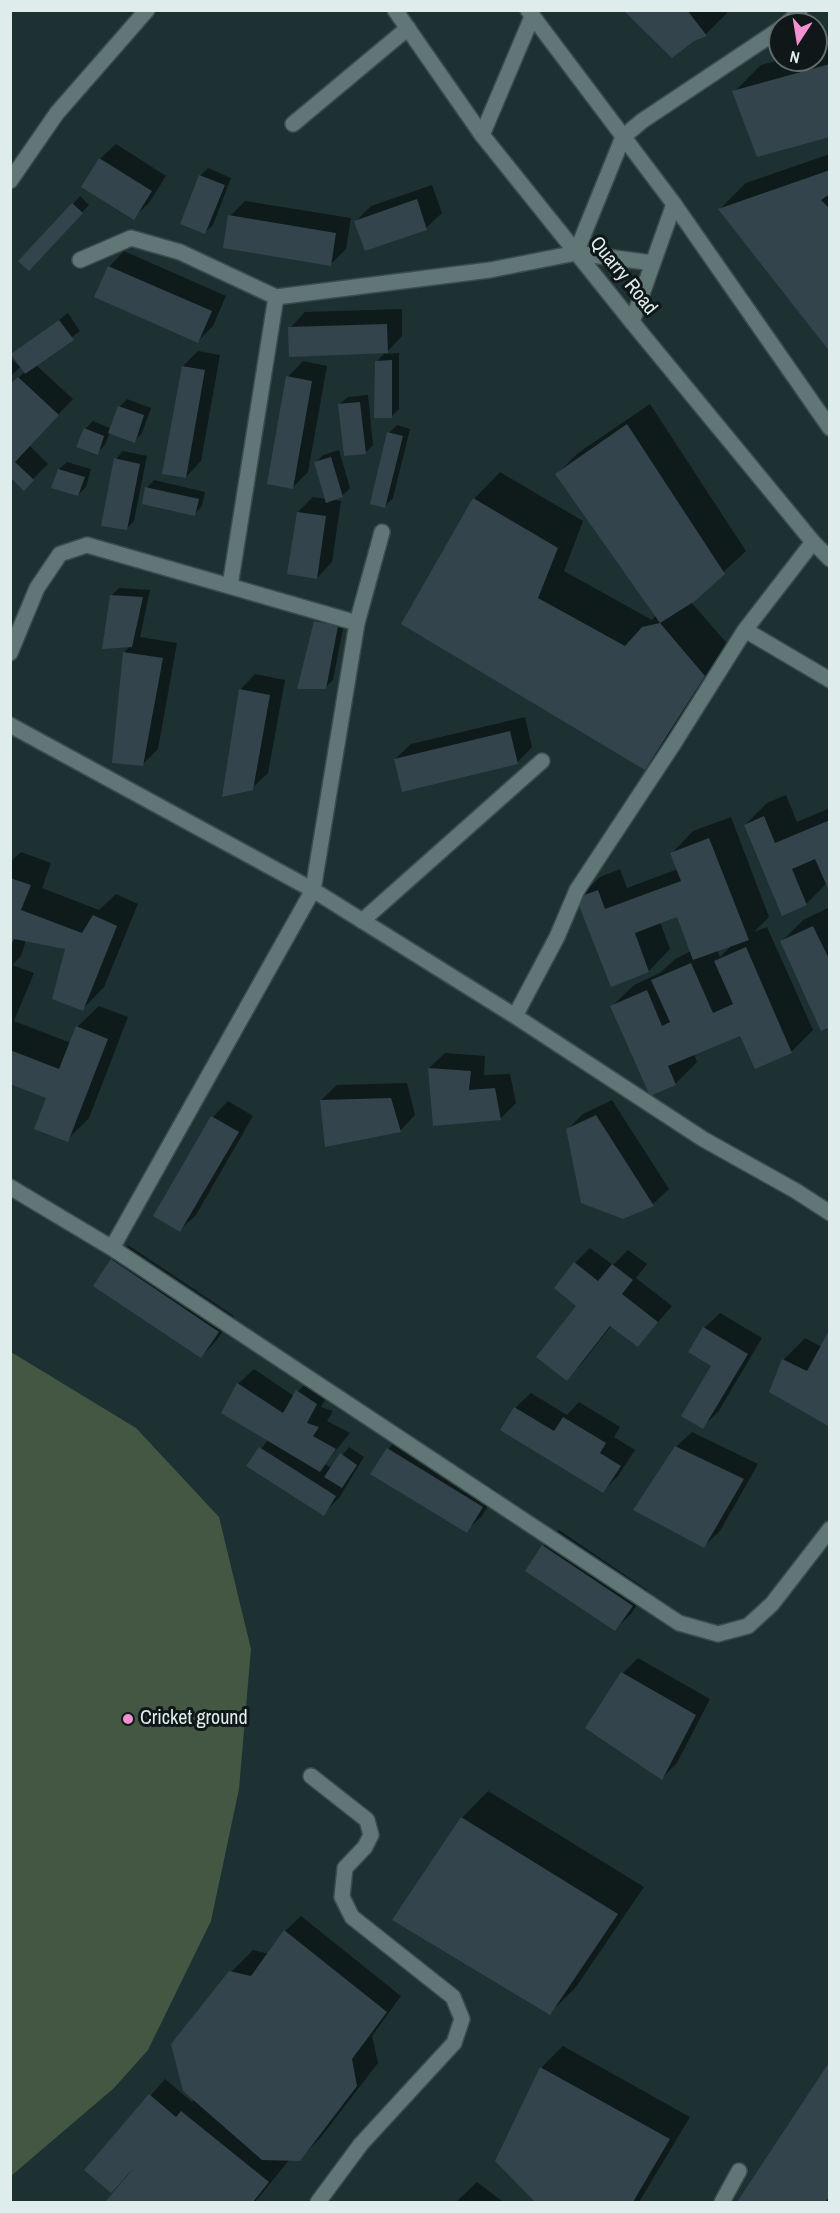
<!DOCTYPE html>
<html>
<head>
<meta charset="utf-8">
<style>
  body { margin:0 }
  #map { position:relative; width:840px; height:2213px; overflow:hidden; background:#1d3133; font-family:"Archivo Narrow",sans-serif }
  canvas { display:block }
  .frame { position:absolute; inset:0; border:12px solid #dfecec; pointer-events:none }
  .north { position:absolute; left:768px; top:12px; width:60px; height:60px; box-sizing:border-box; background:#0f1718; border:2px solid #626c6d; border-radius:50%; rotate:192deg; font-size:16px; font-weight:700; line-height:24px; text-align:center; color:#dfecec }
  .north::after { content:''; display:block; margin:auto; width:21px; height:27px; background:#f590d1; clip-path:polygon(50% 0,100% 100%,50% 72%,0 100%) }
</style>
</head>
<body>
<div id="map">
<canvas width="840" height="2213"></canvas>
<div class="frame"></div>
<div class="north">N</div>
</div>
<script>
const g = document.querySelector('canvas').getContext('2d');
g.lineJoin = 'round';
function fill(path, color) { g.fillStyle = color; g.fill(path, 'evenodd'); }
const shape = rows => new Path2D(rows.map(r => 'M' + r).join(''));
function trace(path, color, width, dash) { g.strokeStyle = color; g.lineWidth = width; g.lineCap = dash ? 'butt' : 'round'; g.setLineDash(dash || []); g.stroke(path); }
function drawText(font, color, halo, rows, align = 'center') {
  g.font = font + ' "Archivo Narrow",sans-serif'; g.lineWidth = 6; g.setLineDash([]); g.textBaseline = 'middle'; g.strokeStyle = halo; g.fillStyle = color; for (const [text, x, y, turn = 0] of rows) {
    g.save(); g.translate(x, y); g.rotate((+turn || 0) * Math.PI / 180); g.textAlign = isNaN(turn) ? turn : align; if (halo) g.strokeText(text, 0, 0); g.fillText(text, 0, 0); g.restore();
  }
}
fill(shape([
  [11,1352,136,1428,219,1517,251,1649,239,1789,211,1921,148,2050,114,2088,11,2176]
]), '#435743');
fill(shape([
  [626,10,725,10,727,13,706,34],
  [830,46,830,135,734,92,761,65,780,60,816,60,816,49],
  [116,144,166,176,149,203,133,218,100,159],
  [830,154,830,349,720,209,746,183],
  [208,168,231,178,213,225,205,232,200,176],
  [432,185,442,213,426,228,356,221,371,206],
  [80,196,89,205,37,261,73,204],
  [245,201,351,218,346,249,331,264,230,216],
  [124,251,226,296,213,326,198,341,109,267],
  [402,309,402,336,385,354,399,353,399,409,391,417,376,362,386,352,290,328,305,312],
  [68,313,80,331,36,365,73,399,29,445,48,464,24,488,10,475,10,387,25,371,21,366,10,377,10,358,19,366,20,365,13,355],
  [198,351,220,355,201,461,186,477,183,366],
  [303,361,327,366,308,472,292,488,288,377],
  [368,395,373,445,365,453,340,404,348,397],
  [127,399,151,408,142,433,135,441,110,432,105,445,97,453,85,429,93,421,112,429,119,407],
  [650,404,746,551,691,602,731,648,671,741,645,768,474,499,500,472,583,521,564,571,652,620,656,615,557,474,578,453],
  [397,425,410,429,393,498,385,506,389,433],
  [339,450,350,488,342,496,331,499,341,501,332,562,317,578,298,512,313,497,326,499,316,462,323,455],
  [123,451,147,456,134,521,126,529,116,459],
  [67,462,91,469,86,487,78,495,59,469],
  [154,480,205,492,202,506,195,514,147,488],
  [119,588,150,590,140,637,177,643,158,749,143,764,124,652,131,645,111,596],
  [323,614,345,619,333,680,325,688,315,622],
  [255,674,285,680,268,773,252,788,240,690],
  [525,717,532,747,517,763,395,759,411,744],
  [786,795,797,822,830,808,830,890,827,883,806,904,745,825,767,803],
  [731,817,769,917,754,932,767,927,813,1030,791,1052,741,1034,694,1054,697,1062,675,1084,612,1006,634,985,660,973,675,959,691,951,678,915,660,922,670,949,649,971,612,985,578,898,600,877,620,869,627,888,678,869,672,853,693,831],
  [733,944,720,957,717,950],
  [21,852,51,863,42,888,99,910,116,894,138,904,104,987,83,1009,67,948,26,940,21,956,12,965,34,973,14,1021,71,1043,77,1027,99,1006,128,1017,89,1118,67,1140,48,1097,10,1082,10,862],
  [830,907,830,1025,781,942,803,920],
  [445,1053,485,1056,484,1075,510,1074,516,1103,501,1118,434,1124,429,1068],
  [407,1083,415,1115,400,1131,321,1100,337,1085],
  [612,1100,669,1189,653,1204,623,1218,567,1130,583,1114],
  [228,1101,253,1116,196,1215,180,1230,155,1215,213,1117],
  [128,1245,234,1316,216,1341,201,1357,112,1260],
  [590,1248,613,1265,628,1250,647,1264,636,1278,672,1306,638,1345,612,1325,582,1363,567,1379,578,1305,575,1263],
  [720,1313,762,1338,718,1412,702,1427,713,1366,704,1328],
  [805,1338,822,1347,830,1426,783,1360],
  [254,1369,294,1396,312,1376,331,1388,321,1407,333,1411,327,1421,350,1433,325,1464,332,1468,349,1447,364,1457,339,1498,323,1514,248,1466,268,1440,238,1384],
  [531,1393,567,1415,579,1402,620,1427,614,1437,635,1450,618,1476,603,1491,515,1408],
  [692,1432,758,1464,720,1531,704,1546,676,1447],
  [403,1434,497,1491,482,1516,466,1531,388,1449],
  [559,1530,647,1590,631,1614,615,1629,527,1571,543,1546],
  [638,1658,710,1699,677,1763,662,1778,623,1673],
  [488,1791,644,1887,576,1987,550,2013,462,1818],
  [301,1916,401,1996,372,2036,378,2063,321,2137,299,2160,290,2159,255,2202,107,2202,127,2179,86,2170,165,2079,192,2102,195,2099,231,1972,253,1950,269,1954,285,1931],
  [563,2046,690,2117,639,2202,537,2202,496,2161,542,2067],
  [830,2063,830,2202,739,2202],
  [477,2182,503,2202,456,2202]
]), '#0007');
fill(shape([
  [623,10,687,10,707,36,694,41,672,58],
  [830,64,830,137,757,157,732,91],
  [99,158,152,191,134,220,81,187],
  [830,170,830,194,821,200,830,209,830,352,718,209],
  [199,175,225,185,205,234,180,224],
  [417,199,427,230,365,251,354,221],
  [72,203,83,213,29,271,18,261],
  [228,215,336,233,331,266,223,248],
  [108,266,212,311,198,343,94,297],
  [59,320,74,340,25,374,11,354],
  [387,324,388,353,289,357,288,327],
  [392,360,392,418,374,418,375,361],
  [182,366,205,370,186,478,162,474],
  [286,376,312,381,293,489,267,484],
  [18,377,59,415,15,462,34,480,24,491,10,477,10,384],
  [360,402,366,454,344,456,338,404],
  [118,406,144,415,135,443,108,433],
  [627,424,725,574,695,601,660,623,705,676,645,770,401,624,473,498,558,548,538,598,625,646,642,627,660,623,555,474],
  [84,428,104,436,98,455,76,447],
  [387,432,403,436,385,508,370,504],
  [331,457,343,497,326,503,314,462],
  [114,458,140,464,127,530,101,526],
  [58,469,85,477,78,496,51,488],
  [145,487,199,499,195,516,142,504],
  [297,512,326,516,317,579,287,574],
  [110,595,143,597,132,647,102,649],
  [314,621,338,626,326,689,297,689],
  [123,652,163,658,143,766,112,763],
  [239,689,270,695,253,790,222,797],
  [510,731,518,764,402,792,394,759],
  [764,816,775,843,830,820,830,893,815,859,792,869,807,905,782,916,744,825],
  [709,838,749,940,693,960,677,917,635,933,649,972,611,987,576,898,598,890,605,909,681,881,670,853],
  [10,878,31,885,21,910,82,933,93,915,117,926,83,1011,52,999,65,949,14,939,10,947],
  [813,926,830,961,830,1027,821,1031,780,941],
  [746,947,792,1053,755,1069,740,1036,668,1066,676,1085,650,1096,610,1006,647,990,662,1026,670,1022,651,980,691,963,713,1013,733,1004,714,961],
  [76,1026,108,1039,68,1142,34,1129,46,1098,10,1084,10,1050,59,1069],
  [428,1068,471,1071,469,1090,495,1088,501,1120,433,1126],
  [391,1098,401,1132,325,1147,320,1100],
  [596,1115,654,1206,623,1219,581,1203,566,1129],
  [211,1116,239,1132,180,1232,153,1216],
  [111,1259,219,1332,201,1358,93,1286],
  [574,1262,598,1281,612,1264,633,1280,622,1294,658,1322,638,1347,610,1326,567,1381,536,1357,576,1306,554,1288],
  [703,1327,748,1354,703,1429,681,1416,711,1366,688,1352],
  [830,1329,830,1427,769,1392,782,1359,807,1371],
  [237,1383,283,1413,296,1390,317,1404,307,1423,319,1427,313,1436,336,1449,320,1472,221,1413],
  [514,1407,554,1431,563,1417,606,1443,600,1453,621,1466,603,1493,500,1430],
  [675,1446,744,1479,704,1548,633,1510],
  [259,1447,336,1496,324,1516,246,1466],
  [387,1448,483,1507,467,1533,370,1474],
  [340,1453,357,1465,342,1488,324,1477],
  [542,1545,633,1606,615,1631,525,1571],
  [621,1672,696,1715,662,1780,585,1728],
  [461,1817,618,1914,550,2015,392,1920],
  [284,1930,387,2012,352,2059,357,2086,300,2161,262,2160,183,2091,171,2044,229,1971,251,1976],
  [830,2061,830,2196,825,2202,737,2202],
  [540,2067,670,2139,633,2202,535,2202,495,2161],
  [149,2094,176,2117,181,2111,269,2182,253,2202,105,2202,133,2169,111,2193,84,2170]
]), '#33444c');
const service = shape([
  [293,124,408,28],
  [80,260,131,238,180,252,276,297],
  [230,586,276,297,490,270,576,253],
  [10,653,37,588,60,554,87,545,357,623],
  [722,2202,739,2171]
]);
const minor = shape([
  [787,24,800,10],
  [482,135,532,17],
  [653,263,576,253,623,137,642,121,780,29],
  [632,322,674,204],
  [745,630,830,680],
  [10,725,313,890,515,1016,703,1139,796,1191,830,1213],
  [362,921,542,761],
  [515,1016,557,937,577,890,674,743,745,630,813,542],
  [10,1187,112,1248,679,1623,718,1634,748,1626,772,1604,830,1529],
  [112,1248,313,890,357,623,382,532],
  [311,1776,367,1820,371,1835,365,1847,345,1868,342,1897,352,1917,453,1997,462,2019,454,2043,361,2144,318,2202]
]);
const tertiary = shape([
  [395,10,482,135,632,322,813,542,830,559],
  [528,10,674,204,830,428]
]);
const secondary = shape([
  [10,181,57,113,147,10]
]);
trace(service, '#3a4c4c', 18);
trace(minor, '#3a4c4c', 18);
trace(tertiary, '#3a4c4c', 18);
trace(secondary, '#3a4c4c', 18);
trace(service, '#607677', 15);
trace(minor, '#607677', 15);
trace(tertiary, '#607677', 15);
trace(secondary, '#607677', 15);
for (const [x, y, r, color] of [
  [128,1719,6,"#f590d1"]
]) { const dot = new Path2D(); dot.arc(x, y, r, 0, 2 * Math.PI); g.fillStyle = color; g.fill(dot); trace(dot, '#0f1718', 2); }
drawText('20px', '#dfecec', '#0f1718', [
  ["Quarry Road",623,276,51]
]);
drawText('20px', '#dfecec', '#0f1718', [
  ["Cricket ground",140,1719]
], 'left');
</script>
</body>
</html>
